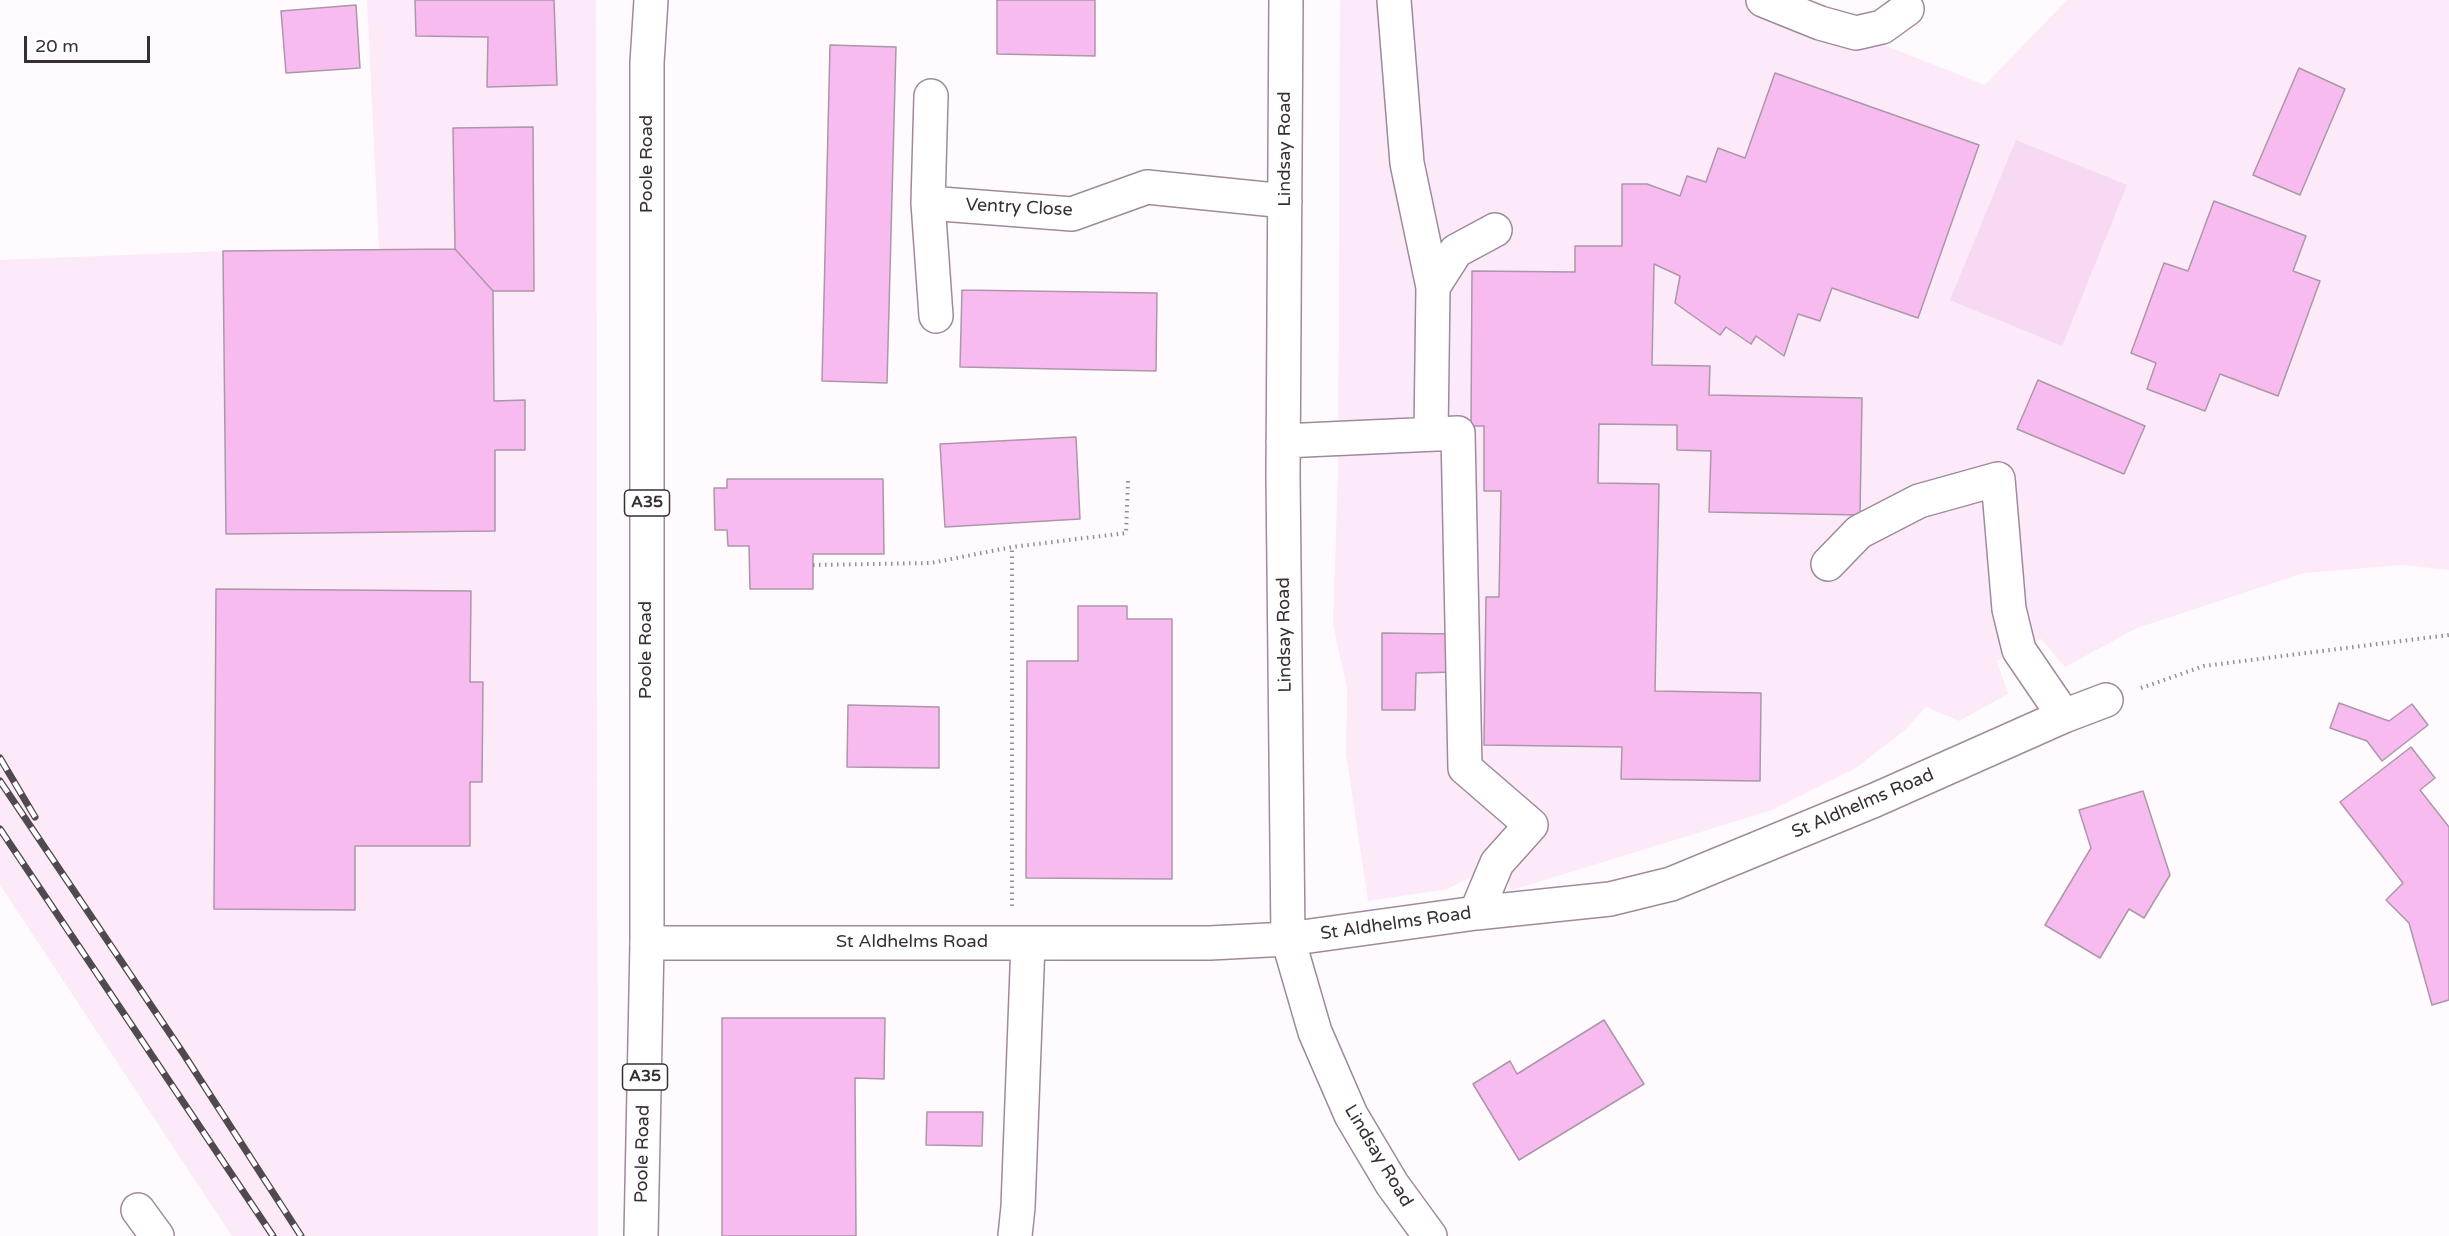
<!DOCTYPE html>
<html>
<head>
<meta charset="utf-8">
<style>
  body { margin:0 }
  #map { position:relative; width:2449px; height:1236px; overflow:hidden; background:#fffafe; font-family:"Varela Round",sans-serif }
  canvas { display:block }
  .scale { position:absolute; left:24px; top:36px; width:126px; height:27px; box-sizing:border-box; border:3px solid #372e36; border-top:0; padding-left:8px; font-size:18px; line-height:21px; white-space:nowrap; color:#372e36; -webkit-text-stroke:4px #fff; paint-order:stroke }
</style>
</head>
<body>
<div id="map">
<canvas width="2449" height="1236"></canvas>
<div class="scale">20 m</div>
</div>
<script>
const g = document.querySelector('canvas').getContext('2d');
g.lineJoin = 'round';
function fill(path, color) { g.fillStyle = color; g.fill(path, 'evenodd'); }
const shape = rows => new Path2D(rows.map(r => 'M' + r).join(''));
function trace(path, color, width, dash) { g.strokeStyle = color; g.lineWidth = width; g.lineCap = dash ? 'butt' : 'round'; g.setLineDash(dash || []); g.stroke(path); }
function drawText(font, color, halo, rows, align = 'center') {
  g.font = font + ' "Varela Round",sans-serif'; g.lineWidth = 4.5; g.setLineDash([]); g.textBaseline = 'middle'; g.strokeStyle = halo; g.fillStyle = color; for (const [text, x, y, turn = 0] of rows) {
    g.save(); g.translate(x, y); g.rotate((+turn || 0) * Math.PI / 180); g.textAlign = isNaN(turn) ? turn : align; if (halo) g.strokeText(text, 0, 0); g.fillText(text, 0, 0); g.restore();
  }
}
fill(shape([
  [367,0,596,0,598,1236,232,1236,0,885,0,260,223,251,379,249],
  [1340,0,1770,0,1985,85,2067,0,2449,0,2449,570,2403,565,2304,573,2137,628,2065,667,2041,639,1997,661,2008,694,1959,721,1926,707,1905,730,1856,768,1772,810,1512,890,1496,863,1448,889,1368,901,1346,754,1347,688,1333,625,1338,471]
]), '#fceaf9');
fill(shape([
  [2016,140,2127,185,2062,346,1950,300]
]), '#f7d9f3');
const building = shape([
  [415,0,554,0,557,85,487,87,488,37,416,36,415,0],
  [997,0,1095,0,1095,56,997,54,997,0],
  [356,5,360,68,286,73,281,11,356,5],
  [830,45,896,47,887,383,822,381,830,45],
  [2299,68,2345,89,2300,195,2253,175,2299,68],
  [1775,73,1979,145,1918,318,1832,288,1820,321,1798,314,1784,356,1756,336,1751,344,1726,327,1720,335,1675,303,1680,276,1654,264,1652,365,1710,366,1709,395,1862,398,1860,515,1709,512,1711,451,1677,450,1677,425,1599,424,1598,483,1659,484,1655,691,1761,693,1760,781,1621,779,1622,747,1484,745,1486,597,1499,597,1501,491,1484,491,1484,426,1471,426,1472,271,1575,272,1575,246,1622,246,1622,184,1647,184,1680,196,1687,176,1706,182,1718,148,1745,158,1775,73],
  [533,127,534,291,493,291,455,249,453,128,533,127],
  [2214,201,2306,236,2293,271,2320,281,2278,396,2220,374,2205,411,2147,389,2156,363,2131,353,2164,263,2188,271,2214,201],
  [455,249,493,291,494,401,525,400,525,450,495,450,495,531,226,534,223,251,455,249],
  [962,290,1157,293,1156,371,960,367,962,290],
  [2038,380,2145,426,2124,474,2017,429,2038,380],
  [1076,437,1080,519,945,527,940,444,1076,437],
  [727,479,883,479,884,554,813,554,813,589,750,589,749,546,728,546,727,530,715,530,714,488,727,488,727,479],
  [216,589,471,591,470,682,483,682,482,782,470,782,470,846,355,846,355,910,214,909,216,589],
  [1078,606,1127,606,1127,619,1172,619,1172,879,1026,878,1027,661,1078,661,1078,606],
  [1382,633,1453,634,1452,672,1416,673,1415,710,1382,710,1382,633],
  [2339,703,2389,721,2412,704,2428,725,2382,761,2367,741,2330,728,2339,703],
  [848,705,939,707,939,768,847,767,848,705],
  [2411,747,2435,778,2420,790,2449,827,2449,1000,2432,1005,2409,923,2386,900,2403,883,2340,802,2411,747],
  [2143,791,2170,875,2144,918,2129,909,2100,958,2045,925,2091,848,2079,810,2143,791],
  [722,1018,885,1018,884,1079,855,1078,856,1236,722,1236,722,1018],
  [1604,1020,1644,1084,1519,1160,1473,1084,1510,1061,1517,1074,1604,1020],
  [927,1112,983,1112,982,1146,926,1145,927,1112]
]);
fill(building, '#f8bbf0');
trace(building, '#ac97a9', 1.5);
const minor = shape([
  [1286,0,1283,475,1288,939,1315,1032,1351,1115,1392,1184,1430,1236],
  [1394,0,1407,163,1433,287],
  [1763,0,1820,23,1856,33,1882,27,1907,9],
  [931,96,928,203,936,316],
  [928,203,1072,214,1147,187,1285,201],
  [1431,434,1433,287,1456,251,1495,230],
  [1283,441,1458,433,1465,768,1531,825,1497,863,1476,913],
  [1828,564,1859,532,1919,501,1998,479,2009,609,2019,650,2064,716],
  [647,943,1210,943,1288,939,1476,913,1610,899,1671,884,1875,800,2064,716,2106,700],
  [138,1210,157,1236],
  [1015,1236,1018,1207,1028,943]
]);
const highway = shape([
  [641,1236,647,943,647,63,651,0]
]);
trace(minor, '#9f8a9c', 36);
trace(highway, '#9f8a9c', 36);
trace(shape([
  [813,565,931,563,1012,547,1126,533,1128,481],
  [2141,688,2204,666,2449,635],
  [1012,906,1012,547]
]), '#958e94', 4, [1.5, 4.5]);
trace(minor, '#fff', 33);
trace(highway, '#fff', 33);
const rail = shape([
  [0,758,35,817],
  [0,781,183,1053,301,1236],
  [0,829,273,1236]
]);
trace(rail, '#514950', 7);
trace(rail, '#fff', 4.5, [14]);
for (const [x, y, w] of [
  [647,503,45],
  [645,1077,45]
]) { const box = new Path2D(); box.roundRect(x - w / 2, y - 13, w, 26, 4.5); g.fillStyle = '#fff'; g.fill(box); trace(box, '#372e36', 1.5); }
drawText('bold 16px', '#372e36', null, [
  ["A35",647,503],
  ["A35",645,1077]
]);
drawText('18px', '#372e36', '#fff', [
  ["Lindsay Road",1285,149,-90],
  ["Poole Road",647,164,-90],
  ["Ventry Close",1019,208,3],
  ["Lindsay Road",1285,635,-91],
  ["Poole Road",646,650,-90],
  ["St Aldhelms Road",1863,804,-23],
  ["St Aldhelms Road",1396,924,-8],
  ["St Aldhelms Road",912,942],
  ["Poole Road",643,1154,-89],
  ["Lindsay Road",1378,1156,59]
]);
</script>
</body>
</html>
